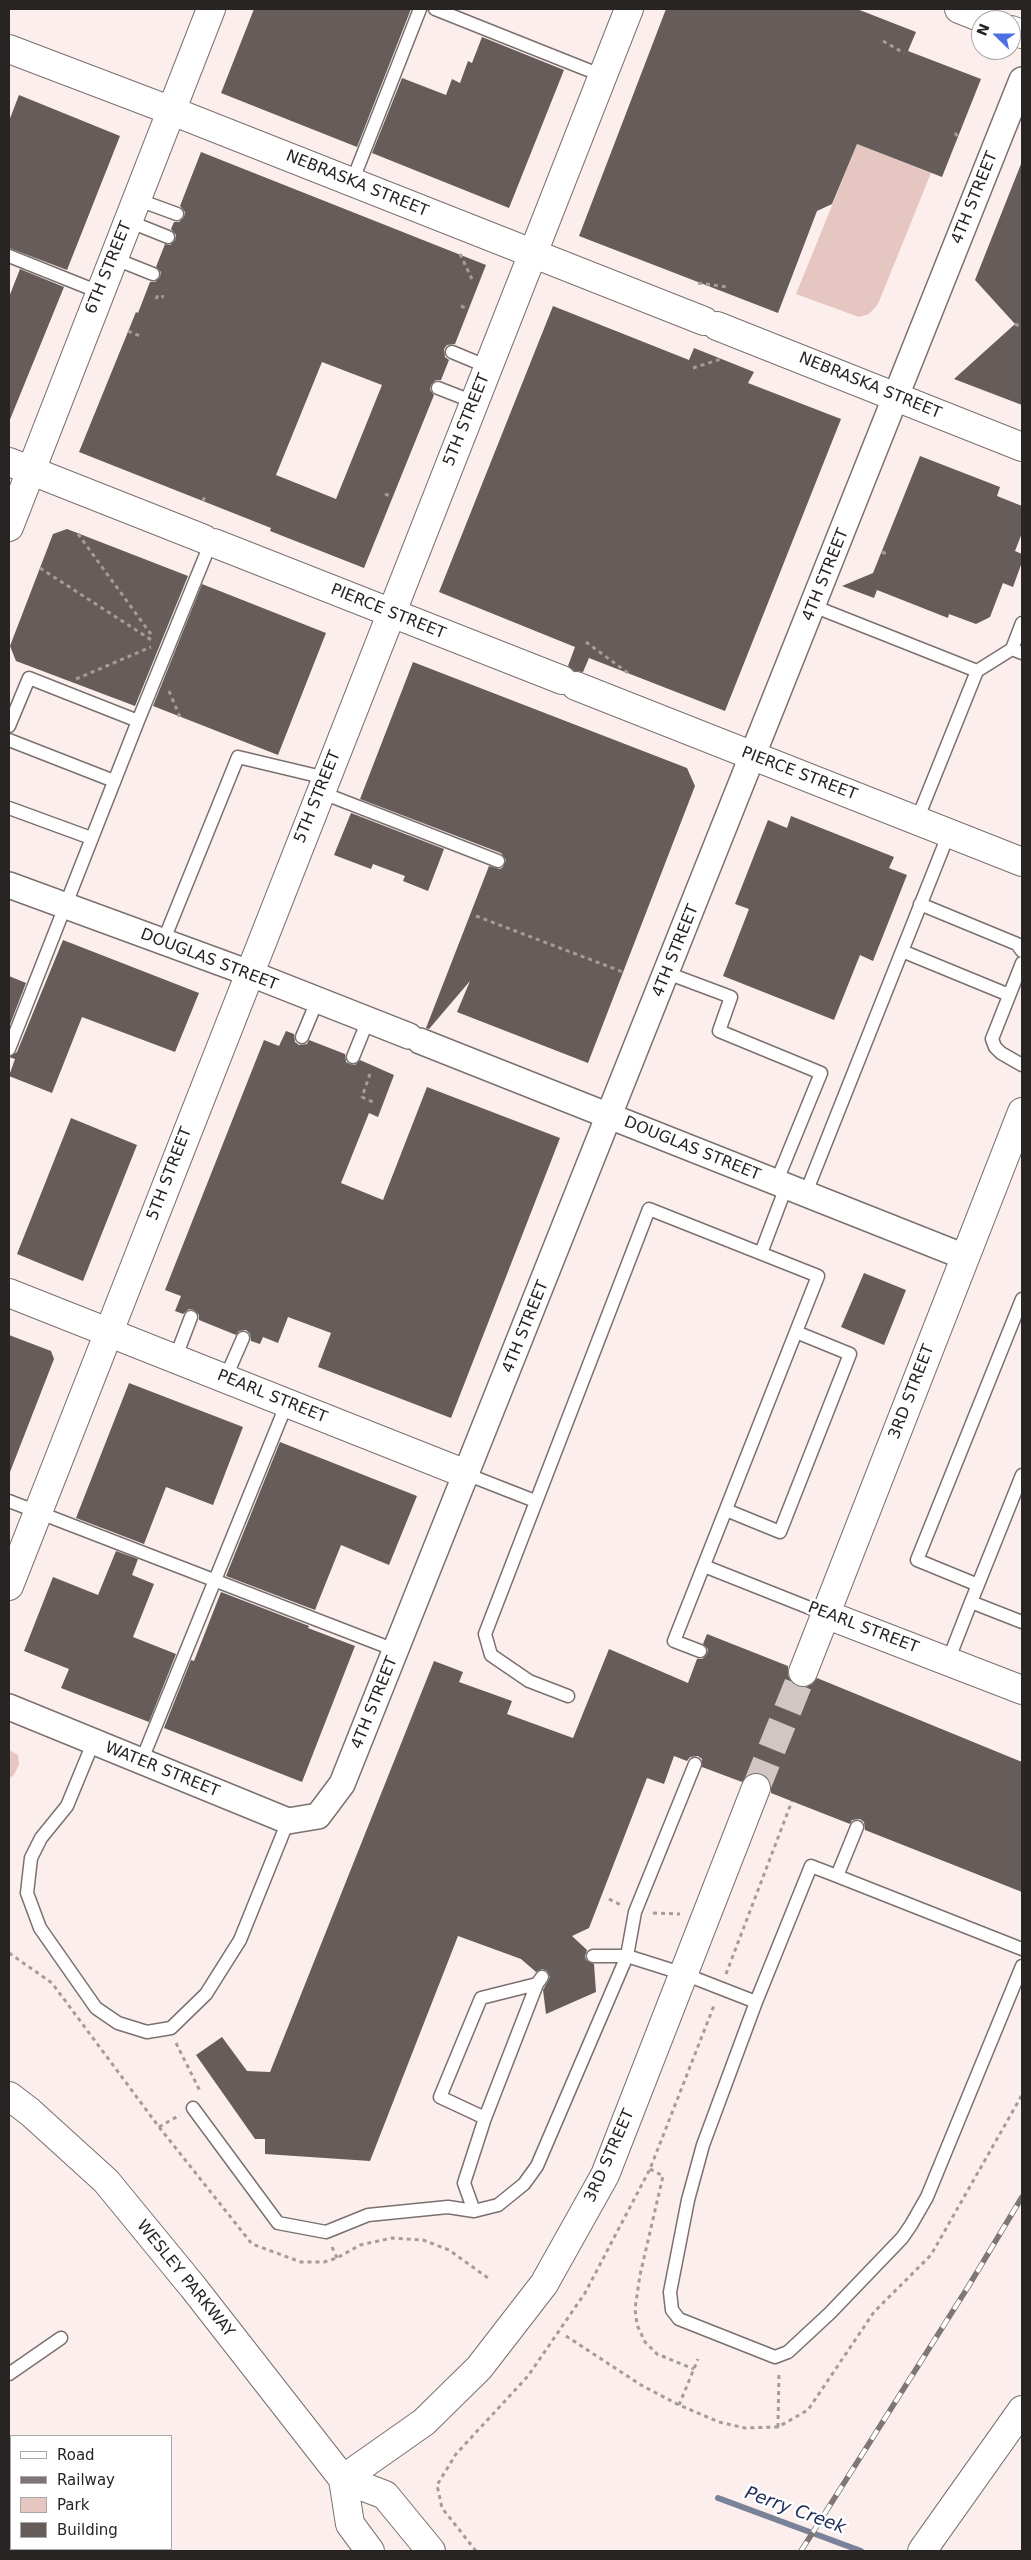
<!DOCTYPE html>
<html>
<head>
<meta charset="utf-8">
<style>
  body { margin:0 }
  #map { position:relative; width:1031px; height:2560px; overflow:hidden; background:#fbeeec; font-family:"DejaVu Sans",sans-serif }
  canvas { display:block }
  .frame { position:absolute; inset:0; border:10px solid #282423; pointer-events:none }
  .legend { position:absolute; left:10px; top:2435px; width:162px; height:115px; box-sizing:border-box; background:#fff; border:1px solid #a9a7a7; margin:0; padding:6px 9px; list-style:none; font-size:15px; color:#282423 }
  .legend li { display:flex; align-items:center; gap:10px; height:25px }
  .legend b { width:25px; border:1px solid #a9a7a7 }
  .north { position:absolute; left:971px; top:10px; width:50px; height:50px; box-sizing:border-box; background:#fff; border:1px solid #a9a7a7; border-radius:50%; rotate:292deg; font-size:14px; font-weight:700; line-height:20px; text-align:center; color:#282423 }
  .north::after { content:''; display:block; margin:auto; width:18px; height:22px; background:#4c70e4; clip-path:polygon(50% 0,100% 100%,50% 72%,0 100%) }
</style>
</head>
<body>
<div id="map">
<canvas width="1031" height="2560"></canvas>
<div class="frame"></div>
<ul class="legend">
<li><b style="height:6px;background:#fff"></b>Road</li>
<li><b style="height:6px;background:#7e7775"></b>Railway</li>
<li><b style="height:14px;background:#e6c6c0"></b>Park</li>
<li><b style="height:14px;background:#665c5a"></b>Building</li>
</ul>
<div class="north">N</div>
</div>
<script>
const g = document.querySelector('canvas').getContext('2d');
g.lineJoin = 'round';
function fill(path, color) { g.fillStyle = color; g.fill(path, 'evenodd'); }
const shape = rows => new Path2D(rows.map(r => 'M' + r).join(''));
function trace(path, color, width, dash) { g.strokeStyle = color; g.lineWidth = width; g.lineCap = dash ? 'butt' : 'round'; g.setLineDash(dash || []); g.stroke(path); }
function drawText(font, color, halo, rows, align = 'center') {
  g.font = font + ' "DejaVu Sans",sans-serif'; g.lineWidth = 5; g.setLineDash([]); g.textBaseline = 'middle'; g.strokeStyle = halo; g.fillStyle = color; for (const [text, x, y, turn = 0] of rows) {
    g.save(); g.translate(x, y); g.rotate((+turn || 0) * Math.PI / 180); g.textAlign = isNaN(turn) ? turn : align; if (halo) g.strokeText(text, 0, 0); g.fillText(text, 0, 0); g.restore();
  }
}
fill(shape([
  [857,144,931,173,878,304,869,314,859,317,796,294],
  [9,1750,18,1755,19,1765,13,1776,9,1778]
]), '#e6c6c0');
trace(shape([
  [718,2498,861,2551]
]), '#798299', 6);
fill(shape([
  [254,9,411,9,357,147,221,93],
  [666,9,857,9,916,32,908,51,981,79,942,177,857,144,832,204,817,211,778,313,579,236],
  [482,37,564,70,509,208,372,153,402,78,446,95,452,79,460,83,468,61,472,63],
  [19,95,120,136,67,270,9,248,9,121],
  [201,152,486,265,455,344,447,345,444,349,445,357,449,360,441,380,436,380,431,385,430,390,434,395,364,568,270,531,271,528,79,452,136,312,138,313,150,282,155,282,160,277,161,272,156,267,165,244,170,245,175,240,176,235,171,229,174,222,179,222,184,217,185,212,180,206],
  [322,362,382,385,336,499,276,475],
  [1021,164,1022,164,1022,405,954,379,1015,324,975,280],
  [20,269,64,287,9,422,9,297],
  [553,306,689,360,694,348,754,372,748,383,841,419,725,711,589,658,583,672,574,671,568,666,575,647,439,592],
  [920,456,1000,487,997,496,1022,506,1022,533,1015,551,1022,554,1022,562,1013,587,1003,583,990,617,976,624,949,614,948,618,877,590,874,598,842,586,873,573],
  [67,529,188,576,135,706,16,661,10,646,53,534],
  [202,584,326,633,278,755,153,706],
  [413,662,687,768,695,786,588,1063,457,1012,470,981,429,1029,426,1028,489,866,500,869,503,867,506,860,501,853,360,799],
  [351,813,444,849,428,891,403,881,405,876,373,864,371,869,334,855],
  [791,816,894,857,889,868,907,875,873,961,860,955,834,1020,723,976,749,909,735,904,768,820,787,828],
  [63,940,199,993,175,1052,82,1017,52,1093,9,1076,15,1059,9,1057,17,1052],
  [9,976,26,983,9,1027],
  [286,1031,294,1034,295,1042,299,1045,307,1044,309,1040,345,1054,346,1062,350,1064,355,1065,360,1060,394,1075,378,1117,369,1113,341,1183,383,1200,427,1087,560,1138,451,1418,318,1367,331,1333,288,1317,278,1343,263,1337,260,1344,251,1341,250,1334,246,1330,239,1331,236,1335,199,1320,199,1315,194,1310,189,1309,183,1314,175,1311,181,1296,165,1290,264,1040,279,1046],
  [71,1118,137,1145,83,1281,17,1254],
  [864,1273,906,1290,884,1345,841,1327],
  [9,1335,51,1351,54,1359,10,1472],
  [129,1383,243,1427,213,1505,166,1487,144,1544,76,1518],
  [280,1442,417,1496,389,1565,341,1545,315,1610,226,1576],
  [116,1551,138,1559,132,1575,154,1584,133,1637,176,1654,149,1722,61,1688,69,1669,24,1651,53,1577,98,1595],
  [221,1592,309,1626,308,1628,355,1646,302,1782,164,1728,191,1660,194,1661],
  [707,1634,788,1666,788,1675,791,1681,797,1686,806,1687,812,1684,817,1678,1022,1762,1022,1892,865,1830,864,1822,860,1819,852,1820,850,1824,771,1793,771,1785,768,1779,762,1774,753,1773,747,1776,742,1782,702,1767,702,1759,698,1756,690,1757,687,1761,674,1756,664,1784,647,1778,589,1928,572,1936,587,1950,585,1956,586,1960,594,1964,596,1992,546,2014,543,1990,550,1977,547,1971,542,1969,536,1972,521,1959,458,1936,370,2161,265,2154,265,2139,255,2139,196,2055,222,2037,247,2071,270,2072,434,1661,463,1672,459,1682,512,1701,507,1714,573,1738,609,1649,688,1683,697,1659,702,1659,707,1654,708,1649,703,1644]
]), '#665c5a');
trace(shape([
  [756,1788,803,1672]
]), '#d1c6c4', 28, [28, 14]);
const service = shape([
  [435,9,603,76],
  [352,182,420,9],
  [136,199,177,214],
  [128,221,168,237],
  [9,256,99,292],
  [113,258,153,274],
  [452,352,488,367],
  [438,388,474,402],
  [813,606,977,671,917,820],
  [1012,649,1022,623],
  [977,671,1012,649,1022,653],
  [9,726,29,678,138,721],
  [9,740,114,781],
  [320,792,498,861],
  [9,808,91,838],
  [920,904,1017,944,1022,951],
  [163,942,238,757,326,778],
  [902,951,1009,995],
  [1022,963,992,1039,995,1047,1001,1053,1022,1065],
  [667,973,731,997,719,1031,821,1073,776,1183],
  [302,1037,317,1001],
  [9,1049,138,721,211,542],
  [353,1057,368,1020],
  [805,1195,949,833],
  [761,1253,786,1187],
  [175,1359,191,1317],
  [225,1379,243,1338],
  [466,1474,535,1501],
  [9,1501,395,1650],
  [726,1510,780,1532,850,1354,796,1332],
  [704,1566,825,1614],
  [978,1585,917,1560,1022,1299],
  [971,1602,1022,1475],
  [948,1661,971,1602,1022,1622],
  [568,1696,529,1681,491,1655,485,1634,649,1209,818,1276,674,1641,700,1651],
  [93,1743,67,1806,41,1838,31,1858,27,1893,40,1928,96,2008,118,2023,147,2032,171,2028,206,1994,240,1940,288,1821],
  [141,1762,287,1403],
  [695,1764,635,1912,627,1956,684,1974,756,2002,811,1866,837,1876,857,1827],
  [837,1876,1022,1949],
  [756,2002,703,2145,688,2200,670,2292,672,2310,679,2319,775,2357,788,2352,830,2313,902,2238,911,2225,927,2197,1022,1966],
  [193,2108,278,2223,326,2232,368,2215,448,2207,474,2211,498,2205,524,2184,537,2166,627,1956,593,1956],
  [485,2118,537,1984],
  [474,2211,464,2183,485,2118,440,2097,481,1998,537,1984,542,1977],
  [9,2374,61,2338]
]);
const minor = shape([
  [9,885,249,973,409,1036],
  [420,1041,965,1257],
  [9,1707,288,1821,318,1816,342,1784,1022,80],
  [9,2495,11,2499],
  [46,2549,48,2551],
  [99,2551,102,2549]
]);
const tertiary = shape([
  [922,2551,1022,2410]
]);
const secondary = shape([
  [959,9,987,20],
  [1011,30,1022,34],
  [9,49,172,111,704,321],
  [717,326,1022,447],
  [9,462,204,539],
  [9,527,211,9],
  [214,543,562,680],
  [576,686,1022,862],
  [9,1293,466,1474],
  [9,1586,629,9],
  [825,1614,1022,1690],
  [803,1672,1022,1112],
  [343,2479,424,2422,479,2368,544,2284,605,2175,756,1788]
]);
const primary = shape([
  [9,2096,30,2112,106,2181,193,2287,343,2479,350,2524,370,2551],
  [343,2479,385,2495,431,2551]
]);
trace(service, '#7a706e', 15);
trace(minor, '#7a706e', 28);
trace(tertiary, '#7a706e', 30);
trace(secondary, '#7a706e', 30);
trace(primary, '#7a706e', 30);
trace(shape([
  [883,41,904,53],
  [955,133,958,137],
  [460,254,472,279],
  [698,283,728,287],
  [156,299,158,295,164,297],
  [461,306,468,309],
  [1015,324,1022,327],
  [128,331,140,336],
  [693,368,721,359],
  [385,494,393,497],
  [203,501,206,494],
  [78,534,153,637],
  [882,552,887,554],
  [40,568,153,641],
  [586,642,628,673],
  [76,679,151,647],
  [169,691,180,717],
  [476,916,623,972],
  [370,1074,362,1097,373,1102],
  [609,1899,621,1905],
  [653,1913,680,1914],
  [9,1953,52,1983,159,2127,252,2244,301,2262,324,2262,337,2258,360,2245,392,2238,423,2240,449,2250,488,2278],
  [726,1974,792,1801],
  [176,2043,201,2093],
  [159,2127,180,2115],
  [650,2169,663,2176,640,2275,635,2309,637,2325,645,2342,657,2354,694,2369],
  [332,2247,337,2258],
  [566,2336,641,2385,679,2405,719,2422,745,2428,778,2427,808,2410,874,2312,931,2255,1022,2095],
  [679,2405,698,2359],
  [778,2427,779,2371],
  [476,2551,442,2508,437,2485,456,2454,528,2376,585,2293,650,2169,715,2003]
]), '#a59c9a', 3, [4, 4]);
trace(service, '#fff', 12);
trace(minor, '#fff', 25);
trace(tertiary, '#fff', 28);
trace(secondary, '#fff', 28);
trace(primary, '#fff', 28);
const rail = shape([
  [801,2551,968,2287,1022,2197]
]);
trace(rail, '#7e7775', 5.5);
trace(rail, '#fff', 4, [11]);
drawText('16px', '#282423', '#fff', [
  ["NEBRASKA STREET",357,184,22],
  ["4TH STREET",975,198,-68],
  ["6TH STREET",109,268,-68],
  ["NEBRASKA STREET",870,386,22],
  ["5TH STREET",467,420,-68],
  ["4TH STREET",826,575,-68],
  ["PIERCE STREET",388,612,22],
  ["PIERCE STREET",799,774,21],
  ["5TH STREET",318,797,-68],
  ["4TH STREET",676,951,-68],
  ["DOUGLAS STREET",209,960,21],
  ["DOUGLAS STREET",692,1149,22],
  ["5TH STREET",170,1174,-69],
  ["4TH STREET",526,1327,-68],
  ["3RD STREET",912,1392,-69],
  ["PEARL STREET",272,1397,22],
  ["PEARL STREET",863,1628,21],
  ["4TH STREET",375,1703,-68],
  ["WATER STREET",162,1770,22],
  ["3RD STREET",610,2156,-66],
  ["WESLEY PARKWAY",185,2279,51]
]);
drawText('italic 18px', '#202f5c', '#fff', [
  ["Perry Creek",795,2511,20]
]);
</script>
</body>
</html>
